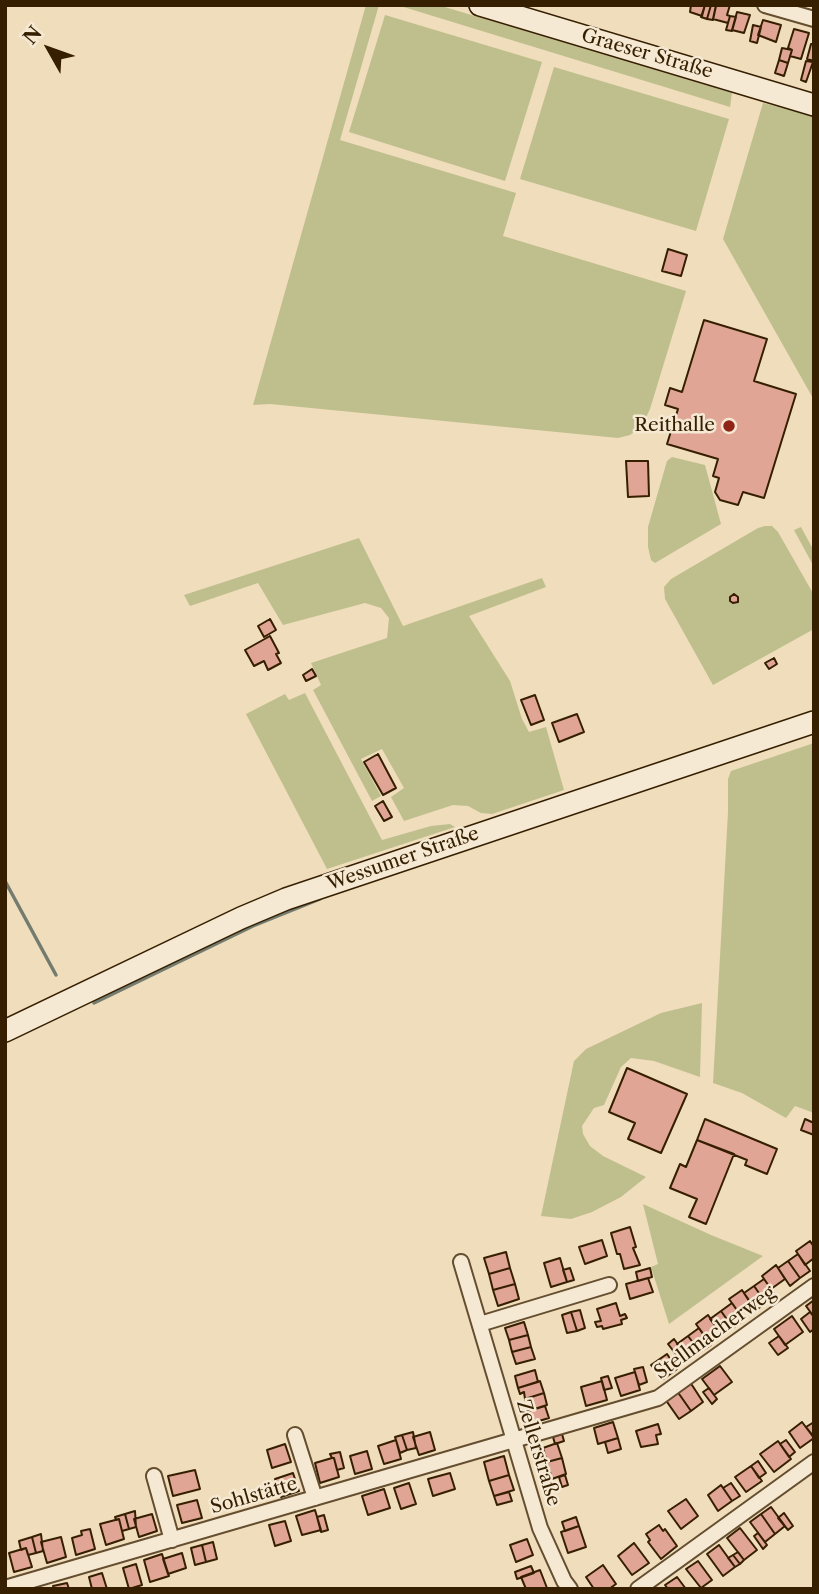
<!DOCTYPE html>
<html>
<head>
<meta charset="utf-8">
<style>
  body { margin:0 }
  #map { position:relative; width:819px; height:1594px; overflow:hidden; background:#f0ddbc; font-family:"Libre Caslon Text",serif }
  canvas { display:block }
  .frame { position:absolute; inset:0; border:7px solid #351f00; pointer-events:none }
  .north { position:absolute; left:14px; top:14px; width:70px; height:70px; -webkit-text-stroke:5px #f5e9d3; paint-order:stroke; rotate:310deg; font-size:19px; font-weight:700; line-height:28px; text-align:center; color:#351f00 }
  .north::after { content:''; display:block; margin:auto; width:24px; height:32px; background:#351f00; clip-path:polygon(50% 0,100% 100%,50% 72%,0 100%) }
</style>
</head>
<body>
<div id="map">
<canvas width="819" height="1594"></canvas>
<div class="frame"></div>
<div class="north">N</div>
</div>
<script>
const g = document.querySelector('canvas').getContext('2d');
g.lineJoin = 'round';
function fill(path, color) { g.fillStyle = color; g.fill(path, 'evenodd'); }
const shape = rows => new Path2D(rows.map(r => 'M' + r).join(''));
function trace(path, color, width, dash) { g.strokeStyle = color; g.lineWidth = width; g.lineCap = dash ? 'butt' : 'round'; g.setLineDash(dash || []); g.stroke(path); }
function drawText(font, color, halo, rows, align = 'center') {
  g.font = font + ' "Libre Caslon Text",serif'; g.lineWidth = 5; g.setLineDash([]); g.textBaseline = 'middle'; g.strokeStyle = halo; g.fillStyle = color; for (const [text, x, y, turn = 0] of rows) {
    g.save(); g.translate(x, y); g.rotate((+turn || 0) * Math.PI / 180); g.textAlign = isNaN(turn) ? turn : align; if (halo) g.strokeText(text, 0, 0); g.fillText(text, 0, 0); g.restore();
  }
}
fill(shape([
  [366,5,379,5,340,140,516,193,503,236,686,291,650,409,642,426,630,435,618,438,270,404,253,405],
  [397,5,438,5,732,93,730,107],
  [385,15,542,62,505,181,349,132],
  [554,67,729,119,696,231,520,179],
  [763,103,814,116,814,400,723,239],
  [672,457,705,465,721,524,655,563,651,560,648,547,648,527,667,461],
  [765,526,772,526,778,532,814,595,814,629,713,685,665,599,664,587,671,579,758,528],
  [801,527,814,551,814,567,794,530],
  [359,538,403,626,542,578,546,587,469,616,510,681,522,719,529,732,546,727,564,790,492,814,481,813,468,806,453,805,404,821,391,797,404,788,382,749,361,759,381,796,372,801,313,690,321,685,311,663,387,638,389,618,381,608,365,603,283,625,258,583,190,606,184,595],
  [305,693,382,840,431,826,450,824,455,827,327,869,246,714,285,694,289,700],
  [814,743,814,1113,795,1106,786,1118,742,1093,713,1083,728,812,728,779,731,771],
  [702,1003,700,1077,654,1061,631,1058,621,1067,604,1105,594,1108,582,1126,583,1134,590,1146,603,1156,646,1177,621,1197,592,1212,571,1219,541,1216,574,1061,586,1049,661,1013],
  [643,1204,711,1235,763,1256,669,1324,651,1267,658,1264]
]), '#bfbf8d');
trace(shape([
  [5,881,56,975],
  [94,1003,253,926,320,899]
]), '#737c6f', 3.5);
const building = shape([
  [691,5,705,5,702,16,690,12,691,5],
  [705,5,711,5,707,19,701,17,705,5],
  [711,5,716,6,713,20,707,19,711,5],
  [730,5,727,15,730,16,728,23,713,19,716,5,730,5],
  [737,12,750,15,744,33,732,30,737,12],
  [730,16,736,17,732,31,726,30,730,16],
  [763,20,781,25,776,42,758,35,763,20],
  [753,25,761,27,757,43,750,41,753,25],
  [794,29,809,33,801,59,790,56,792,50,788,48,794,29],
  [811,44,814,44,814,61,807,59,811,44],
  [782,48,792,50,788,63,779,60,782,48],
  [779,60,788,63,784,76,775,73,779,60],
  [806,61,813,62,806,82,801,80,806,61],
  [668,249,687,255,681,276,662,271,668,249],
  [704,320,767,339,754,381,796,394,764,498,743,492,738,505,720,500,715,492,719,478,713,476,718,459,667,444,678,409,665,405,670,388,682,392,704,320],
  [626,461,648,461,649,496,628,497,626,461],
  [734,594,738,597,738,602,733,603,730,601,730,597,734,594],
  [270,619,276,630,264,637,258,626,270,619],
  [270,636,279,653,276,654,281,663,268,670,264,661,254,666,245,650,270,636],
  [774,658,777,664,769,669,765,663,774,658],
  [312,669,316,676,306,681,303,675,312,669],
  [535,695,544,720,531,725,521,700,535,695],
  [577,714,584,732,559,742,552,723,577,714],
  [378,754,396,788,383,795,364,762,378,754],
  [383,801,392,817,384,821,375,806,383,801],
  [627,1068,687,1094,661,1153,628,1139,635,1123,609,1112,627,1068],
  [705,1119,777,1149,767,1174,745,1165,747,1160,697,1140,705,1119],
  [805,1119,814,1123,814,1135,801,1130,805,1119],
  [697,1140,734,1154,706,1224,689,1217,697,1199,670,1188,680,1164,686,1167,697,1140],
  [630,1227,636,1247,633,1248,640,1265,624,1269,620,1254,617,1254,611,1233,630,1227],
  [602,1240,607,1256,585,1264,579,1247,602,1240],
  [810,1241,814,1247,814,1258,805,1265,796,1251,810,1241],
  [506,1252,510,1268,489,1274,484,1258,506,1252],
  [798,1254,810,1271,800,1278,788,1261,798,1254],
  [560,1258,567,1282,551,1287,544,1263,560,1258],
  [788,1261,800,1278,790,1286,778,1268,788,1261],
  [776,1265,785,1279,771,1289,762,1276,776,1265],
  [510,1268,515,1284,493,1290,489,1274,510,1268],
  [570,1268,574,1280,567,1282,563,1270,570,1268],
  [650,1268,652,1277,638,1281,636,1272,650,1268],
  [648,1278,653,1292,630,1299,626,1284,648,1278],
  [764,1279,776,1296,766,1303,754,1286,764,1279],
  [515,1284,519,1299,498,1306,493,1290,515,1284],
  [754,1286,766,1303,756,1310,744,1293,754,1286],
  [742,1290,751,1304,739,1313,729,1299,742,1290],
  [814,1300,814,1317,806,1306,814,1300],
  [616,1303,620,1316,625,1314,627,1318,621,1320,622,1324,603,1329,602,1326,597,1327,595,1322,601,1321,597,1309,616,1303],
  [732,1303,744,1320,733,1328,721,1311,732,1303],
  [580,1310,585,1328,577,1331,571,1312,580,1310],
  [721,1311,733,1328,722,1335,710,1319,721,1311],
  [571,1312,577,1331,567,1333,562,1315,571,1312],
  [810,1312,814,1317,814,1329,810,1332,801,1319,810,1312],
  [708,1315,717,1328,705,1337,696,1324,708,1315],
  [792,1316,803,1332,785,1345,774,1329,792,1316],
  [524,1322,528,1335,509,1340,505,1328,524,1322],
  [699,1328,711,1345,700,1352,688,1336,699,1328],
  [528,1335,531,1347,512,1352,509,1340,528,1335],
  [688,1336,700,1352,689,1360,677,1344,688,1336],
  [779,1336,788,1348,778,1355,769,1343,779,1336],
  [674,1339,684,1353,678,1357,668,1344,674,1339],
  [531,1347,535,1359,516,1364,512,1352,531,1347],
  [667,1354,677,1369,662,1380,651,1365,667,1354],
  [720,1366,732,1382,714,1395,702,1379,720,1366],
  [643,1367,647,1382,639,1385,634,1369,643,1367],
  [535,1370,538,1382,518,1388,515,1376,535,1370],
  [635,1372,640,1390,621,1396,615,1378,635,1372],
  [608,1376,612,1388,604,1390,601,1378,608,1376],
  [540,1381,544,1393,525,1399,524,1392,520,1394,518,1388,540,1381],
  [602,1381,607,1400,586,1406,581,1387,602,1381],
  [690,1382,703,1402,691,1411,677,1391,690,1382],
  [709,1388,717,1399,712,1404,703,1392,709,1388],
  [677,1391,691,1411,679,1419,665,1399,677,1391],
  [544,1393,547,1405,525,1412,524,1406,527,1405,525,1399,544,1393],
  [545,1406,549,1418,529,1424,525,1412,545,1406],
  [613,1422,618,1438,598,1444,594,1428,613,1422],
  [802,1422,814,1438,800,1448,789,1432,802,1422],
  [814,1422,814,1437,806,1427,814,1422],
  [658,1424,661,1434,656,1435,658,1444,641,1447,636,1431,658,1424],
  [413,1432,416,1448,407,1450,402,1435,413,1432],
  [430,1432,435,1450,419,1455,413,1437,430,1432],
  [562,1434,564,1441,555,1444,553,1437,562,1434],
  [402,1435,407,1450,400,1453,395,1437,402,1435],
  [618,1438,621,1449,608,1453,605,1442,618,1438],
  [396,1440,401,1459,384,1464,378,1446,396,1440],
  [786,1440,795,1452,789,1457,780,1444,786,1440],
  [778,1441,791,1459,774,1472,760,1454,778,1441],
  [557,1443,562,1458,547,1462,543,1448,557,1443],
  [285,1444,291,1462,272,1468,267,1450,285,1444],
  [367,1451,372,1469,355,1474,350,1456,367,1451],
  [340,1452,344,1468,337,1470,334,1458,332,1458,330,1454,340,1452],
  [504,1456,509,1475,489,1481,484,1462,504,1456],
  [332,1458,334,1458,339,1477,320,1483,315,1463,332,1458],
  [562,1458,566,1474,552,1479,547,1462,562,1458],
  [758,1461,766,1473,759,1478,751,1466,758,1461],
  [751,1466,762,1481,746,1492,735,1477,751,1466],
  [195,1470,200,1489,173,1496,168,1476,195,1470],
  [293,1473,299,1491,281,1497,275,1479,293,1473],
  [450,1473,455,1489,433,1496,428,1479,450,1473],
  [509,1475,514,1490,494,1496,489,1481,509,1475],
  [565,1475,568,1485,562,1487,559,1477,565,1475],
  [409,1483,416,1504,401,1509,394,1488,409,1483],
  [731,1483,740,1496,732,1501,723,1488,731,1483],
  [721,1485,732,1501,718,1511,708,1495,721,1485],
  [384,1489,390,1508,368,1515,362,1496,384,1489],
  [509,1492,512,1501,497,1505,494,1496,509,1492],
  [686,1499,698,1516,681,1529,668,1511,686,1499],
  [197,1500,202,1518,182,1523,177,1505,197,1500],
  [771,1507,785,1526,775,1534,761,1514,771,1507],
  [315,1510,321,1530,302,1535,296,1516,315,1510],
  [135,1511,136,1527,129,1529,125,1514,135,1511],
  [784,1513,793,1526,788,1530,778,1518,784,1513],
  [125,1514,129,1529,122,1531,119,1519,116,1520,115,1517,125,1514],
  [152,1514,157,1531,139,1537,134,1519,152,1514],
  [761,1514,775,1534,765,1542,750,1522,761,1514],
  [324,1515,328,1530,321,1532,317,1517,324,1515],
  [576,1517,579,1526,565,1531,562,1522,576,1517],
  [119,1519,124,1539,106,1545,100,1524,119,1519],
  [285,1521,291,1541,275,1546,269,1525,285,1521],
  [659,1525,663,1531,665,1529,677,1546,661,1559,648,1542,650,1540,646,1534,659,1525],
  [579,1526,586,1547,568,1553,561,1532,579,1526],
  [740,1528,757,1550,744,1560,727,1538,740,1528],
  [90,1529,95,1549,76,1555,72,1538,82,1535,81,1531,90,1529],
  [758,1533,767,1545,763,1549,754,1536,758,1533],
  [41,1534,43,1551,36,1553,32,1537,41,1534],
  [32,1537,36,1553,28,1555,26,1548,21,1550,19,1541,32,1537],
  [61,1537,66,1557,47,1563,41,1542,61,1537],
  [527,1539,533,1555,516,1562,510,1545,527,1539],
  [213,1542,217,1559,206,1562,202,1545,213,1542],
  [634,1543,649,1563,632,1575,618,1556,634,1543],
  [202,1545,206,1562,195,1565,191,1548,202,1545],
  [719,1545,735,1567,723,1576,707,1554,719,1545],
  [26,1548,32,1567,14,1572,9,1553,26,1548],
  [738,1552,744,1560,740,1564,733,1555,738,1552],
  [182,1553,186,1568,168,1574,163,1559,182,1553],
  [162,1554,169,1576,150,1582,144,1560,162,1554],
  [733,1555,740,1564,735,1567,728,1558,733,1555],
  [698,1561,712,1580,701,1588,686,1569,698,1561],
  [136,1564,142,1585,129,1589,123,1568,136,1564],
  [603,1565,616,1584,609,1589,594,1589,586,1577,603,1565],
  [531,1566,534,1573,517,1579,515,1572,531,1566],
  [540,1570,547,1588,526,1589,521,1577,540,1570],
  [102,1573,107,1589,92,1589,89,1577,102,1573],
  [677,1577,686,1589,668,1589,665,1585,677,1577],
  [67,1583,69,1589,54,1589,53,1586,67,1583]
]);
fill(building, '#e1a596');
trace(building, '#351f00', 2);
const street = shape([
  [765,5,814,19],
  [461,1262,540,1528,564,1581,570,1589],
  [480,1324,609,1285],
  [295,1435,315,1498],
  [154,1476,172,1540],
  [5,1588,658,1398,814,1286],
  [638,1589,814,1462]
]);
const secondary = shape([
  [480,5,814,105],
  [5,1031,241,918,286,899,814,722]
]);
trace(street, '#644e2f', 18);
trace(secondary, '#351f00', 24);
trace(street, '#f5e9d3', 14);
trace(secondary, '#f5e9d3', 21);
for (const [x, y, r, color] of [
  [729,426,7,"#8f2418"]
]) { const dot = new Path2D(); dot.arc(x, y, r, 0, 2 * Math.PI); g.fillStyle = color; g.fill(dot); trace(dot, '#f5e9d3', 2.5); }
drawText('19px', '#351f00', '#f5e9d3', [
  ["Graeser Straße",647,54,16],
  ["Wessumer Straße",403,859,-19],
  ["Stellmacherweg",715,1333,-36],
  ["Zellerstraße",538,1453,73],
  ["Sohlstätte",254,1496,-16]
]);
drawText('19px', '#351f00', '#f5e9d3', [
  ["Reithalle",715,426]
], 'right');
</script>
</body>
</html>
